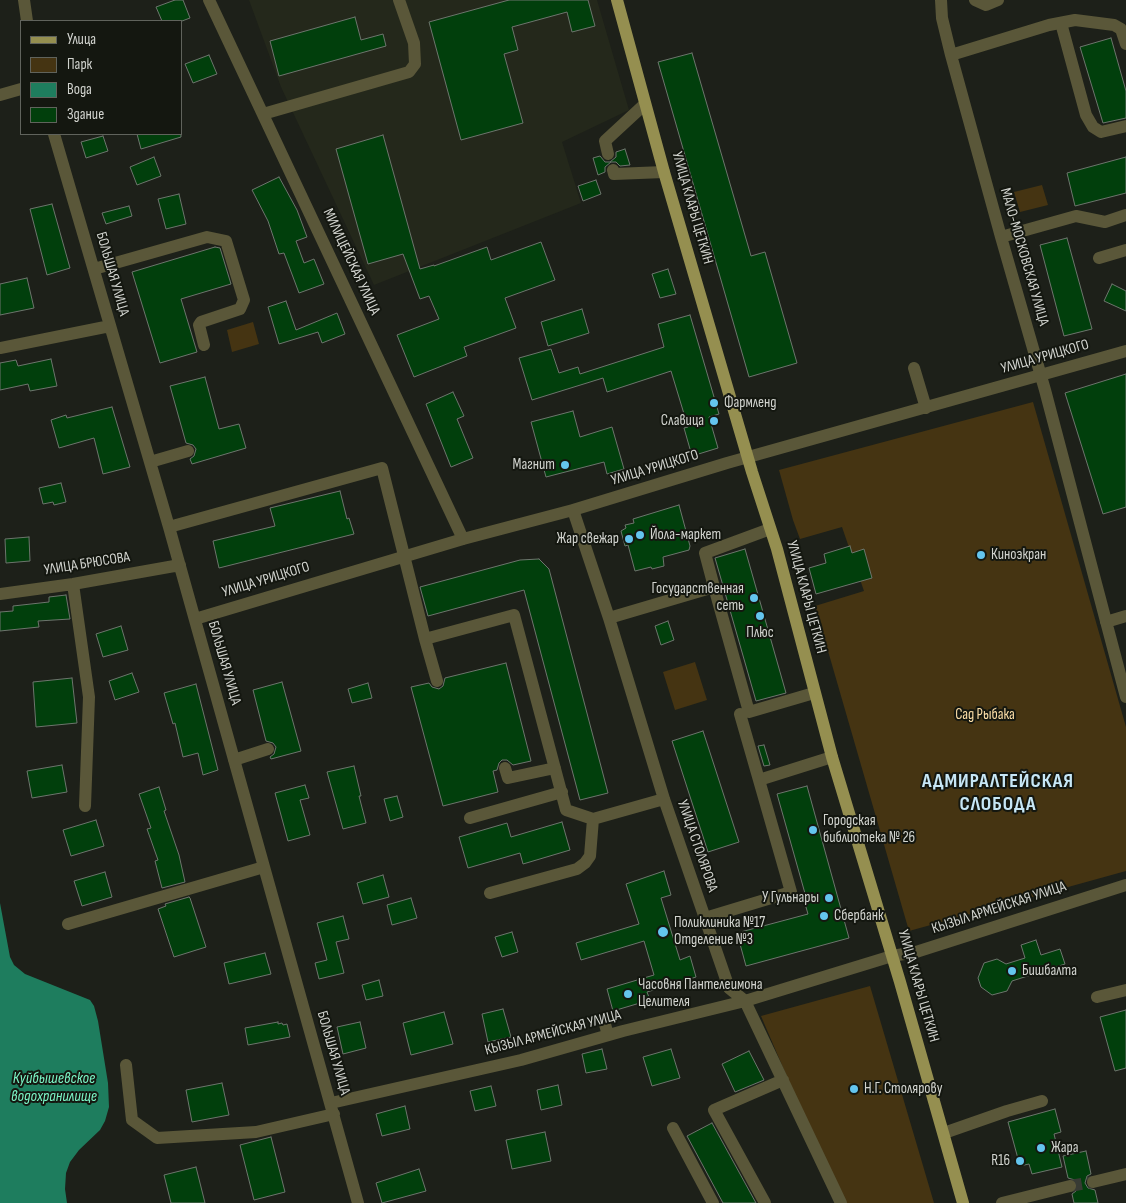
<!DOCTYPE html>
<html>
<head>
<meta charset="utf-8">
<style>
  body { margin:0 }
  #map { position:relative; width:1126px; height:1203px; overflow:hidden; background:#1d2019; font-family:"Sofia Sans Condensed",sans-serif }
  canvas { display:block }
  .legend { position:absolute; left:20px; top:20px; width:162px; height:115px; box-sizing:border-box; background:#141710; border:1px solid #60635c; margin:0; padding:6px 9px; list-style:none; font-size:15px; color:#d2d4cf }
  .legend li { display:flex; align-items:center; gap:10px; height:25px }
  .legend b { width:25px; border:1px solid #60635c }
</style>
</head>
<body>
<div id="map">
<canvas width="1126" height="1203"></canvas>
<ul class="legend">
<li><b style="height:6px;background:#958f50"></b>Улица</li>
<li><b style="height:14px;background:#453412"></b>Парк</li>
<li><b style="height:14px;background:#1e7d5e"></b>Вода</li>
<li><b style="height:14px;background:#013f0c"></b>Здание</li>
</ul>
</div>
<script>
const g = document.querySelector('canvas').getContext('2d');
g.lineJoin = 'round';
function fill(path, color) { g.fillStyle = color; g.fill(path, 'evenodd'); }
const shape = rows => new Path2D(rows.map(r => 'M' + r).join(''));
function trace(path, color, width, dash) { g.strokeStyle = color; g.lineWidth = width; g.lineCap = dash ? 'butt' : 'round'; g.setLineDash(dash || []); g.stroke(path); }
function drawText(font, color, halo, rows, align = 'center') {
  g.font = font + ' "Sofia Sans Condensed",sans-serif'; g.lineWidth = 4; g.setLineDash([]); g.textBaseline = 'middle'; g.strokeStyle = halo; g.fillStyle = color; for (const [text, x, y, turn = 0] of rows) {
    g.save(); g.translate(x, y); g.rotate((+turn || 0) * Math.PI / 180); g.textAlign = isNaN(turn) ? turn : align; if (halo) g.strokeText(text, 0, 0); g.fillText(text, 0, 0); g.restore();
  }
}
fill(shape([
  [249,0,597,0,629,110,562,142,581,203,374,285,281,87]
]), '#24281b');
fill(shape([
  [1042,185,1048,205,1020,212,1014,192],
  [253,322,259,344,232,352,227,330],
  [1033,402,1126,727,1126,871,909,931,815,606,864,591,842,527,800,539,793,520,779,470],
  [695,662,707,700,675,710,663,672],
  [870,986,934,1203,841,1203,761,1016]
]), '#453412');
fill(shape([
  [0,903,10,957,14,965,25,974,90,1000,94,1006,98,1021,108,1083,109,1107,105,1121,100,1130,79,1150,70,1162,66,1173,65,1189,67,1203,0,1203]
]), '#1e7d5e');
const building = shape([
  [175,0,183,0,190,18,182,21,162,21,156,7,175,0],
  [509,0,588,0,595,26,572,32,567,12,512,27,518,50,504,54,523,123,461,140,429,22,509,0],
  [355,17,361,40,383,34,386,46,279,76,270,41,355,17],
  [1111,38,1126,91,1126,118,1103,123,1080,47,1111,38],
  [692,53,751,256,765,252,797,363,749,377,658,62,692,53],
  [209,55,217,74,193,83,185,64,209,55],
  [137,134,181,134,181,137,141,149,137,134],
  [383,135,420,269,434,265,434,266,487,247,491,260,541,242,555,280,505,298,516,328,464,347,467,356,414,377,397,335,439,319,429,296,420,299,403,254,368,264,336,149,383,135],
  [103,136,108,151,86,158,81,142,103,136],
  [625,149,630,165,620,166,616,162,611,162,605,167,605,172,598,175,593,158,600,156,605,162,610,162,616,157,616,152,625,149],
  [154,157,161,176,137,185,130,167,154,157],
  [1126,157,1126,193,1075,206,1067,173,1126,157],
  [279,177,297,210,307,237,296,241,304,263,314,259,324,284,299,293,284,253,279,254,268,221,252,190,279,177],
  [596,180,601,194,583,201,578,186,596,180],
  [179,194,186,224,166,229,158,199,179,194],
  [52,204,70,268,47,275,30,209,52,204],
  [129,206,132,216,106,224,102,213,129,206],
  [1067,238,1092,329,1064,336,1040,245,1067,238],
  [215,247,220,248,231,284,181,299,197,352,160,363,132,272,215,247],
  [668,269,676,294,660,298,652,274,668,269],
  [27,278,34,308,0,315,0,284,27,278],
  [1112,284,1126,291,1126,311,1104,301,1112,284],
  [286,301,296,330,337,313,345,334,322,343,318,332,279,344,268,307,286,301],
  [582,309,589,333,548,346,541,322,582,309],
  [690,315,719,414,709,417,718,448,692,456,684,428,688,427,671,371,607,392,603,378,532,400,519,358,551,349,559,373,578,367,580,374,664,347,658,324,690,315],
  [51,359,57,386,30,391,28,384,0,390,0,363,16,360,18,366,51,359],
  [1126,374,1126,507,1103,514,1065,393,1126,374],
  [205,377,219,429,239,424,246,448,192,464,190,459,194,456,196,449,193,445,186,443,170,386,205,377],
  [453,392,464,416,457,419,473,458,451,467,426,404,453,392],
  [112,407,130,467,103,474,94,438,59,448,51,420,66,415,67,418,112,407],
  [573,411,580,437,612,427,624,469,607,474,604,462,546,477,531,422,573,411],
  [61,483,66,502,54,505,53,502,43,504,39,488,61,483],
  [340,491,347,519,349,518,354,534,219,568,213,541,275,526,270,508,340,491],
  [679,505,690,546,689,550,663,557,664,566,652,569,651,567,635,571,628,545,625,546,621,531,626,528,625,525,634,523,633,519,679,505],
  [29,537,30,561,6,563,5,539,29,537],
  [850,546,852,553,864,549,872,578,816,594,809,568,826,563,824,554,850,546],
  [745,549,786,693,756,701,715,558,745,549],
  [539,559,549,569,608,793,580,800,524,590,428,616,420,587,520,560,539,559],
  [66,595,70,619,38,621,39,627,0,631,0,612,13,611,13,606,49,602,49,597,66,595],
  [668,621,674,640,661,645,655,626,668,621],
  [121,626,128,650,103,657,96,634,121,626],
  [506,663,531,761,513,765,507,760,502,760,499,763,497,770,493,771,498,792,443,806,411,687,429,683,432,687,439,689,443,686,445,678,506,663],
  [132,673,139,692,115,700,109,681,132,673],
  [72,678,77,723,36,727,33,682,72,678],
  [282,682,301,751,271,759,270,757,274,754,276,747,273,743,266,741,253,690,282,682],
  [368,683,372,698,352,703,348,689,368,683],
  [196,684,218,770,203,775,198,753,183,757,175,723,173,724,164,693,196,684],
  [703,731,739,842,708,852,672,741,703,731],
  [764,745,770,765,764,766,758,746,764,745],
  [62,765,67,792,32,798,27,771,62,765],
  [354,766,361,796,359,796,366,823,343,829,327,772,354,766],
  [305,785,309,798,300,800,310,835,288,841,275,793,305,785],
  [807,786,849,938,746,966,737,933,808,914,803,897,806,897,777,794,807,786],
  [159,787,166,810,164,811,179,855,185,882,162,888,155,861,158,860,147,829,151,828,139,794,159,787],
  [397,796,403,817,390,821,384,799,397,796],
  [96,820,104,846,71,856,63,830,96,820],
  [562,822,570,850,523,864,520,853,468,868,459,837,507,823,511,837,562,822],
  [664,871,671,895,661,898,680,960,690,956,696,977,647,992,650,1000,613,1011,607,989,654,975,644,941,581,960,576,943,639,924,626,884,664,871],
  [105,872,112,897,82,906,74,881,105,872],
  [383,875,389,897,363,904,357,883,383,875],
  [189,897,190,898,206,947,174,957,158,909,166,906,165,904,189,897],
  [411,898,417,918,392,925,387,905,411,898],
  [343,916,349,939,336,942,344,973,319,979,315,963,327,960,317,923,343,916],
  [512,932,518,952,502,957,495,937,512,932],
  [1036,940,1041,955,1060,949,1065,964,1012,981,1007,991,992,995,981,987,978,978,984,963,997,959,1006,964,1025,958,1021,945,1036,940],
  [265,953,271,974,229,984,224,963,265,953],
  [379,980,383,996,366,1000,362,985,379,980],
  [503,1009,511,1037,488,1042,482,1014,503,1009],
  [1126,1010,1126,1068,1115,1071,1100,1017,1126,1010],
  [444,1012,453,1044,411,1055,403,1023,444,1012],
  [278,1022,278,1024,282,1023,283,1025,287,1024,290,1037,248,1045,245,1028,278,1022],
  [360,1022,366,1048,343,1054,337,1027,360,1022],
  [602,1049,607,1069,586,1073,582,1054,602,1049],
  [671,1049,680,1078,652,1086,643,1057,671,1049],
  [749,1051,764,1080,735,1092,722,1064,749,1051],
  [222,1083,229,1115,192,1122,186,1090,222,1083],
  [558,1085,562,1105,541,1110,537,1090,558,1085],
  [491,1086,496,1106,475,1111,470,1091,491,1086],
  [405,1106,410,1129,382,1136,376,1114,405,1106],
  [1055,1109,1061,1132,1054,1134,1062,1167,1032,1174,1029,1164,1020,1166,1008,1122,1055,1109],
  [712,1123,756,1203,723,1203,687,1136,712,1123],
  [545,1132,551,1161,512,1169,506,1140,545,1132],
  [271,1137,285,1192,254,1200,240,1145,271,1137],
  [1086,1151,1091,1174,1087,1176,1085,1183,1088,1188,1095,1190,1098,1203,1074,1203,1072,1194,1076,1191,1078,1185,1075,1180,1068,1178,1063,1156,1086,1151],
  [196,1167,205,1203,171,1203,164,1175,196,1167],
  [419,1169,426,1191,382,1203,376,1183,419,1169]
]);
fill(building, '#013f0c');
trace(building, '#6d756d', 1);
trace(shape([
  [1070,1186,1093,1182]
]), '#383b34', 12, [12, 6]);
trace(shape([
  [24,0,27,21],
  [209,0,463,539],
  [941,0,942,18,951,55,1001,237,1045,390,1126,697],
  [975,0,986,5,998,0],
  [1061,23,1086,115,1093,127,1101,132,1126,126],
  [951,55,1049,25,1075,20,1114,25,1121,29,1126,44],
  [0,95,21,89],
  [263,114,409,72,415,64,414,43,399,0],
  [54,134,169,527,358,1203],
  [608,154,605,141,645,104],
  [613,170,614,174,664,172],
  [1001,237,1076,216,1105,222,1126,215],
  [1099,258,1126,250],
  [94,269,207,237,226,241,244,300,240,309,201,322,199,325,204,345],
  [0,348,110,326],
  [914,368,926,408],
  [150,462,188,451],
  [573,510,609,618,664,799,729,988,745,1001,841,1203],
  [169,527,382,468,425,639,514,615,566,810,593,819,664,799],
  [73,584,89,697,85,806],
  [714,587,749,712,814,693],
  [0,594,73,584,180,565],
  [609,618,714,587,705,553,770,529],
  [195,619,463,539,573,510,727,463,1126,351],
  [1106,622,1126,616],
  [425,639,437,681],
  [740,714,759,780],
  [234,760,268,749],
  [505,768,508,778,555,768],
  [470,818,562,792],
  [490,893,577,869,585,863,590,856,593,819],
  [705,918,791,892,759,780,832,757],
  [68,924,264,867],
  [1097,997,1126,990],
  [604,1021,608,1035],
  [126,1065,132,1120,157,1138,256,1132,334,1114],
  [331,1103,521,1060,623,1031,745,1001,892,956,916,952,1126,885],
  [673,1128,713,1203],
  [944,1133,1007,1111,1042,1101],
  [1093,1182,1126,1174],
  [765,1203,714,1110,783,1080],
  [1002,1203,1070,1186]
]), '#5a5739', 12);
trace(shape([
  [617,0,664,172,752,472,777,549,832,757,900,982,963,1203]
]), '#958f50', 12);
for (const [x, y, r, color] of [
  [714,403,5,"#64c5ee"],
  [714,421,5,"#64c5ee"],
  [565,465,5,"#64c5ee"],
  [640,535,5,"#64c5ee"],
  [629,539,5,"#64c5ee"],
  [981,555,5,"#64c5ee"],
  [754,598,5,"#64c5ee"],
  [760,616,5,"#64c5ee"],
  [813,830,5,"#64c5ee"],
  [829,898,5,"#64c5ee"],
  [824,916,5,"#64c5ee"],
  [663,932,6,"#64c5ee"],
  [1012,971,5,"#64c5ee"],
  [628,994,5,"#64c5ee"],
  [854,1089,5,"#64c5ee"],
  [1041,1148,5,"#64c5ee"],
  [1020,1161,5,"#64c5ee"]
]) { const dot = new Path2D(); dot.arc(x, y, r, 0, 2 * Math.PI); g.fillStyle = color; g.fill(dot); trace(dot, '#141710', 2); }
drawText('15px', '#d2d4cf', '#141710', [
  ["УЛИЦА КЛАРЫ ЦЕТКИН",692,208,74],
  ["МАЛО-МОСКОВСКАЯ УЛИЦА",1024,257,74],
  ["МИЛИЦЕЙСКАЯ УЛИЦА",351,262,65],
  ["БОЛЬШАЯ УЛИЦА",112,274,74],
  ["УЛИЦА УРИЦКОГО",1045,357,-16],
  ["УЛИЦА УРИЦКОГО",655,468,-17],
  ["УЛИЦА БРЮСОВА",87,564,-9],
  ["УЛИЦА УРИЦКОГО",266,580,-17],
  ["УЛИЦА КЛАРЫ ЦЕТКИН",806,597,75],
  ["БОЛЬШАЯ УЛИЦА",224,663,74],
  ["УЛИЦА СТОЛЯРОВА",697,846,71],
  ["КЫЗЫЛ АРМЕЙСКАЯ УЛИЦА",999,908,-18],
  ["УЛИЦА КЛАРЫ ЦЕТКИН",918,986,74],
  ["КЫЗЫЛ АРМЕЙСКАЯ УЛИЦА",553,1033,-15],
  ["БОЛЬШАЯ УЛИЦА",333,1053,74]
]);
drawText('15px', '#d2d4cf', '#141710', [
  ["Фармленд",724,403],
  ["Славица",704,421,"right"],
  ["Магнит",555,465,"right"],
  ["Йола-маркет",650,535],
  ["Жар свежар",619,539,"right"],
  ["Киноэкран",991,555],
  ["Государственная",744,589,"right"],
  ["сеть",744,606,"right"],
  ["Плюс",760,633,"center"],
  ["Городская",823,821],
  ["библиотека № 26",823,838],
  ["У Гульнары",819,898,"right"],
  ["Сбербанк",834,916],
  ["Поликлиника №17",674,923],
  ["Отделение №3",674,940],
  ["Бишбалта",1022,971],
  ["Часовня Пантелеимона",638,985],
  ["Целителя",638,1002],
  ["Н.Г. Столярову",864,1089],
  ["Жара",1051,1148],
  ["R16",1010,1161,"right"]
], 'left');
drawText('15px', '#fcdea7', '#141710', [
  ["Сад Рыбака",985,715]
]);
drawText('italic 16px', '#7cf6c7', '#141710', [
  ["Куйбышевское",54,1079],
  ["водохранилище",54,1097]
]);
g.letterSpacing = '1px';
drawText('bold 20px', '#c7e7f6', '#141710', [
  ["АДМИРАЛТЕЙСКАЯ",998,782],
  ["СЛОБОДА",998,805]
]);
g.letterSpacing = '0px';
</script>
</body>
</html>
